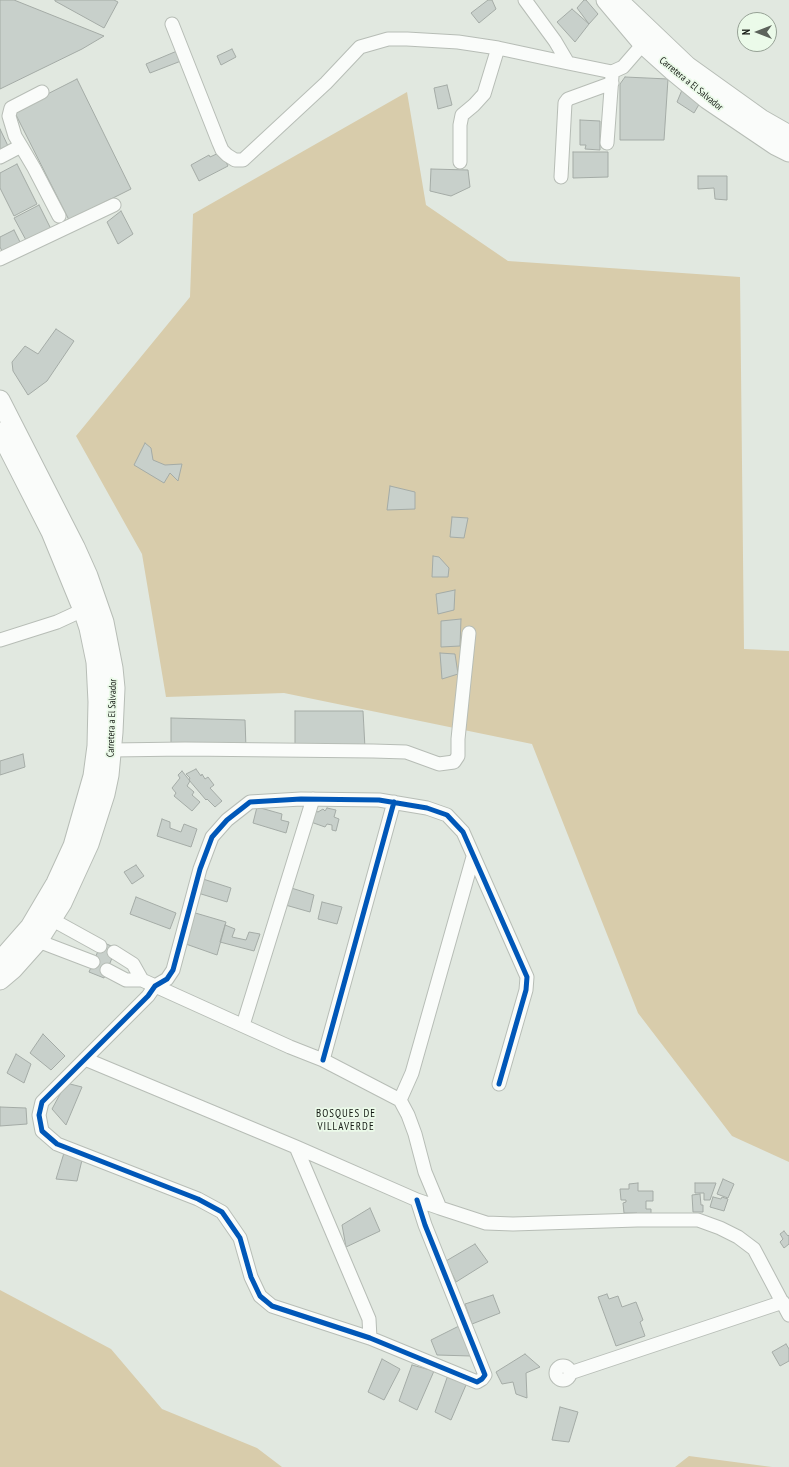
<!DOCTYPE html>
<html>
<head>
<meta charset="utf-8">
<style>
  body { margin:0 }
  #map { position:relative; width:789px; height:1467px; overflow:hidden; background:#e1e8e0; font-family:"PT Sans Narrow",sans-serif }
  canvas { display:block }
  .north { position:absolute; left:737px; top:12px; width:40px; height:40px; box-sizing:border-box; background:#ebfae9; border:1px solid #95a094; border-radius:50%; rotate:270deg; font-size:11px; font-weight:700; line-height:16px; text-align:center; color:#151a14 }
  .north::after { content:''; display:block; margin:auto; width:14px; height:18px; background:#5c625b; clip-path:polygon(50% 0,100% 100%,50% 72%,0 100%) }
</style>
</head>
<body>
<div id="map">
<canvas width="789" height="1467"></canvas>
<div class="north">N</div>
</div>
<script>
const g = document.querySelector('canvas').getContext('2d');
g.lineJoin = 'round';
function fill(path, color) { g.fillStyle = color; g.fill(path, 'evenodd'); }
const shape = rows => new Path2D(rows.map(r => 'M' + r).join(''));
function trace(path, color, width, dash) { g.strokeStyle = color; g.lineWidth = width; g.lineCap = dash ? 'butt' : 'round'; g.setLineDash(dash || []); g.stroke(path); }
function drawText(font, color, halo, rows, align = 'center') {
  g.font = font + ' "PT Sans Narrow",sans-serif'; g.lineWidth = 3.5; g.setLineDash([]); g.textBaseline = 'middle'; g.strokeStyle = halo; g.fillStyle = color; for (const [text, x, y, turn = 0] of rows) {
    g.save(); g.translate(x, y); g.rotate((+turn || 0) * Math.PI / 180); g.textAlign = isNaN(turn) ? turn : align; if (halo) g.strokeText(text, 0, 0); g.fillText(text, 0, 0); g.restore();
  }
}
fill(shape([
  [407,92,426,205,508,261,740,277,744,649,789,651,789,1162,732,1136,638,1013,532,744,284,693,166,697,142,554,76,436,190,297,193,214],
  [0,1290,111,1349,162,1409,257,1448,282,1467,0,1467],
  [689,1456,772,1467,675,1467]
]), '#d8ccab');
const building = shape([
  [0,0,14,0,104,36,82,49,0,89,0,0],
  [55,0,114,0,118,2,104,28,55,1,55,0],
  [488,0,492,0,496,9,479,23,471,13,488,0],
  [584,0,586,0,598,14,589,24,577,8,584,0],
  [572,9,589,24,575,42,557,22,572,9],
  [232,49,236,57,221,65,217,56,232,49],
  [177,51,181,61,150,73,146,64,177,51],
  [625,77,668,79,664,140,620,140,620,84,625,77],
  [77,79,131,189,69,220,14,111,77,79],
  [447,85,452,105,438,109,434,88,447,85],
  [682,90,701,101,694,113,677,102,682,90],
  [580,120,600,121,600,150,585,149,586,145,580,145,580,120],
  [0,129,8,146,0,150,0,129],
  [221,152,228,166,199,181,191,165,209,155,210,157,221,152],
  [573,152,608,152,608,177,573,178,573,152],
  [17,164,37,204,14,216,0,188,0,173,17,164],
  [431,169,468,170,470,187,451,196,430,191,431,169],
  [698,176,727,176,727,200,715,199,714,188,698,189,698,176],
  [39,205,51,229,27,242,14,218,39,205],
  [121,211,133,234,118,244,107,222,121,211],
  [14,230,21,244,3,253,0,247,0,237,14,230],
  [56,329,74,341,47,381,28,395,13,371,12,362,25,346,38,354,56,329],
  [145,443,151,448,153,460,165,465,182,464,178,481,170,473,164,483,134,465,145,443],
  [390,486,415,492,415,509,387,510,390,486],
  [452,517,468,518,464,538,450,537,452,517],
  [433,556,439,557,449,568,448,577,432,577,433,556],
  [455,590,454,610,438,614,436,594,455,590],
  [461,619,460,646,441,647,441,621,461,619],
  [440,653,455,654,458,674,442,679,440,653],
  [295,711,363,711,365,748,295,748,295,711],
  [171,718,245,720,246,748,171,747,171,718],
  [23,754,25,767,0,775,0,761,23,754],
  [196,769,201,776,202,774,205,779,208,777,214,785,210,788,222,801,215,807,207,799,206,800,189,780,190,778,186,774,196,769],
  [182,771,190,781,187,786,194,792,192,795,200,802,192,811,174,796,176,793,172,788,180,778,178,775,182,771],
  [257,807,282,814,281,820,289,822,286,833,253,823,257,807],
  [327,808,336,810,334,817,339,819,336,831,332,830,332,825,327,824,325,827,308,821,313,810,318,812,323,809,325,811,327,808],
  [162,819,170,822,170,828,181,832,184,824,197,829,191,847,157,836,162,819],
  [136,865,144,876,132,884,124,872,136,865],
  [203,879,231,888,227,902,198,893,203,879],
  [288,887,314,895,310,912,282,904,288,887],
  [136,897,176,913,170,929,130,914,136,897],
  [322,902,342,907,337,924,318,919,322,902],
  [192,912,226,922,217,955,183,943,192,912],
  [225,925,235,929,232,937,246,940,249,932,260,934,254,951,220,942,225,925],
  [102,942,116,948,104,978,89,972,102,942],
  [43,1034,65,1056,51,1070,30,1053,43,1034],
  [16,1054,31,1064,24,1083,7,1073,16,1054],
  [66,1083,82,1087,66,1125,52,1109,66,1083],
  [0,1107,26,1108,27,1124,0,1126,0,1107],
  [64,1153,82,1160,77,1181,56,1179,64,1153],
  [723,1179,734,1184,728,1198,717,1194,723,1179],
  [638,1183,638,1191,653,1191,653,1201,646,1201,646,1209,651,1209,651,1218,637,1218,637,1213,624,1213,623,1203,626,1202,626,1200,621,1200,620,1189,629,1189,629,1184,638,1183],
  [695,1183,716,1183,710,1200,704,1200,704,1193,695,1193,695,1183],
  [700,1194,701,1205,703,1205,703,1212,693,1212,692,1195,700,1194],
  [713,1197,721,1199,722,1197,728,1199,724,1211,710,1207,713,1197],
  [370,1208,380,1231,346,1247,342,1225,370,1208],
  [784,1231,788,1236,789,1235,789,1244,784,1248,780,1242,783,1239,780,1234,784,1231],
  [475,1244,488,1262,456,1282,446,1261,475,1244],
  [607,1294,609,1299,618,1296,622,1307,636,1302,643,1320,640,1322,645,1336,616,1346,598,1297,607,1294],
  [493,1295,500,1313,472,1324,465,1304,493,1295],
  [459,1326,471,1356,437,1355,431,1340,459,1326],
  [786,1344,789,1349,789,1361,780,1366,772,1352,786,1344],
  [525,1354,540,1367,526,1373,527,1398,516,1394,513,1382,502,1384,496,1372,525,1354],
  [382,1359,400,1369,384,1400,368,1392,382,1359],
  [412,1365,434,1371,417,1410,399,1401,412,1365],
  [448,1375,466,1385,451,1420,435,1412,448,1375],
  [560,1407,578,1412,569,1442,552,1440,560,1407]
]);
fill(building, '#c8d0cb');
trace(building, '#a4aba6', 1);
const minor = shape([
  [525,0,555,41,568,63,612,72,623,67,643,44],
  [172,24,219,143,222,150,227,155,235,160,243,160,326,83,360,47,388,39,407,39,458,42,498,48,568,63],
  [607,143,612,76],
  [21,146,15,136,9,116,11,108,42,92],
  [0,157,21,146,34,168,59,216],
  [460,162,460,125,462,115,474,105,484,94,498,48],
  [561,177,565,103,568,99,612,83],
  [0,259,114,205],
  [0,640,57,622,83,610],
  [112,750,185,749,373,751,406,752,439,764,454,762,458,756,458,739,469,633],
  [51,919,100,946],
  [38,941,93,962],
  [114,952,133,964,142,980],
  [107,970,126,980,142,980,290,1047,323,1060,400,1100,408,1115,415,1134,425,1172,440,1208,486,1223,513,1224,637,1220,698,1220,720,1228,738,1237,754,1249,789,1315],
  [243,1025,313,799],
  [85,1059,296,1147,417,1200,440,1208],
  [323,1060,394,802],
  [400,1100,412,1073,473,857],
  [296,1147,369,1319,370,1338],
  [417,1200,425,1225,485,1375,482,1379,477,1382,370,1338,272,1306,260,1296,251,1277,240,1238,222,1212,198,1199,57,1144,42,1131,39,1115,42,1102,148,996,155,986,167,979,173,970,200,869,212,837,227,820,250,802,301,799,379,800,427,808,447,815,463,832,527,977,526,990,499,1084],
  '556 1373a7 7 0 1 1 14 0a7 7 0 1 1-14 0Z',
  [570,1373,783,1302]
]);
const highway = shape([
  [606,0,643,44,673,71,707,99,775,145,789,152],
  [625,7,687,66,761,119,789,135],
  [0,400,75,547,88,576,104,622,113,668,115,688,113,732,109,775,105,794,89,844,62,903,38,941,13,969,0,980],
  [0,432,51,532,83,610,89,628,96,662,98,702,97,746,93,776,73,846,56,883,30,927,0,961]
]);
trace(minor, '#b7bdb6', 15);
trace(highway, '#b7bdb6', 21);
trace(minor, '#fafcfa', 13);
trace(highway, '#fafcfa', 19);
trace(shape([
  [323,1060,394,802],
  [417,1200,425,1225,485,1375,482,1379,477,1382,370,1338,272,1306,260,1296,251,1277,240,1238,222,1212,198,1199,57,1144,42,1131,39,1115,42,1102,148,996,155,986,167,979,173,970,200,869,212,837,227,820,250,802,301,799,379,800,427,808,447,815,463,832,527,977,526,990,499,1084]
]), '#0057b8', 5);
drawText('10px', '#151a14', '#ebfae9', [
  ["Carretera a El Salvador",691,84,39],
  ["Carretera a El Salvador",112,718,-88]
]);
g.letterSpacing = '1px';
drawText('11px', '#151a14', '#ebfae9', [
  ["BOSQUES DE",346,1114],
  ["VILLAVERDE",346,1127]
]);
g.letterSpacing = '0px';
</script>
</body>
</html>
